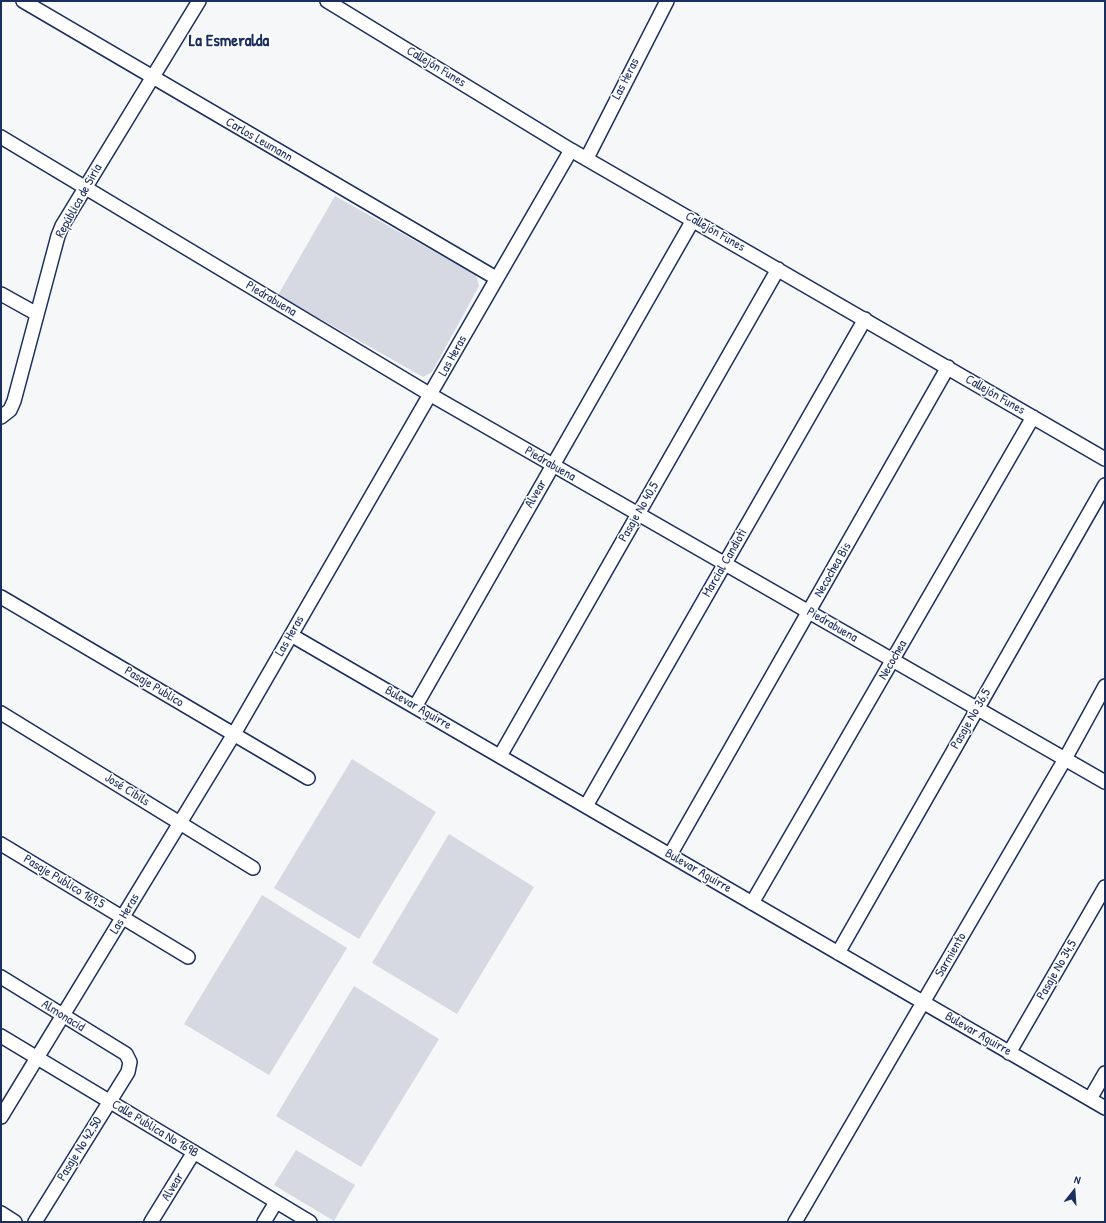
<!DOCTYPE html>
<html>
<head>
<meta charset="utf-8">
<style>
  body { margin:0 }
  #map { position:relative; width:1106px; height:1223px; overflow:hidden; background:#f6f7f9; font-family:"Patrick Hand",sans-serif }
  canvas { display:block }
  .frame { position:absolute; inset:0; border:2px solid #1b2f5e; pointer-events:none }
  .north { position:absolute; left:1054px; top:1171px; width:40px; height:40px; -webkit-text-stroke:3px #fff; paint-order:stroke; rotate:17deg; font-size:11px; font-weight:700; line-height:16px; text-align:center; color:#1b2f5e }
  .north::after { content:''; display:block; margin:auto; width:14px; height:18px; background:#1b2f5e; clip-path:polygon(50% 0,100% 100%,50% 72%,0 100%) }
</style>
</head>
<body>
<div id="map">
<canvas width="1106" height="1223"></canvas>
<div class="frame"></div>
<div class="north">N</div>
</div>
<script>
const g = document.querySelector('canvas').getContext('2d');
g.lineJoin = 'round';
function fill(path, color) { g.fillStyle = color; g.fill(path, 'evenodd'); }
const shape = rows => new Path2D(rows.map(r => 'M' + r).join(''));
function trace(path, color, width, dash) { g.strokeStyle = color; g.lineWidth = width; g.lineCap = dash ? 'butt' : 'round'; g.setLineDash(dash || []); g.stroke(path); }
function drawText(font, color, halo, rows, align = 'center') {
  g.font = font + ' "Patrick Hand",sans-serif'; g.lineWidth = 3; g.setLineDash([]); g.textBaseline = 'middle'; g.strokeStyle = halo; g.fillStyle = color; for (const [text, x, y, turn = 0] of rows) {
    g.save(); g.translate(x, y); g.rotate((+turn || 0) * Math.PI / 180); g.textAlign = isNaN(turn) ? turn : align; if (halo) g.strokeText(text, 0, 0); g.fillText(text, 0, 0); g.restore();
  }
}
fill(shape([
  [335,196,476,275,479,286,432,372,423,377,278,295],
  [352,759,436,812,359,939,274,888],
  [449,834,534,887,457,1014,372,963],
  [262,895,347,948,269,1075,184,1024],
  [354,986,439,1039,361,1167,276,1116],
  [296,1150,355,1185,334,1221,274,1185]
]), '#d6d9e2');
const minor = shape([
  [23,1,496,278],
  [327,1,571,150,1105,459],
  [1,137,431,395,1105,782],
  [587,158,667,1],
  [1,294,37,314],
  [1,417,10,410,14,401,58,236,62,226,199,1],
  [1,597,308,778],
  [291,635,1105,1108],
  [415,707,693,220],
  [1,713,253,868],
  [500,756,778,269],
  [586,806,865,319],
  [1,844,188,957],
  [670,855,948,367],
  [752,903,1033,417],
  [838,953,1105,485],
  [1,977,126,1054,130,1062,128,1072,35,1222],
  [1,1036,310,1222],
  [1009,1053,1105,887],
  [1090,1099,1105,1073],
  [1,1117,234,734,571,150],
  [1,1213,15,1222],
  [151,1222,194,1152],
  [264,1222,276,1202],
  [795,1222,1065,759,1105,686]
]);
trace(minor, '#1b2f5e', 16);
trace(minor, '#fff', 13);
drawText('13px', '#1b2f5e', '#fff', [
  ["Callejón Funes",436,67,31],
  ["Las Heras",626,79,-63],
  ["Carlos Leumann",259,140,30],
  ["República de Siria",79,201,-61],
  ["Callejón Funes",715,232,30],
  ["Piedrabuena",271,299,31],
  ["Las Heras",453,356,-61],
  ["Callejón Funes",995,395,30],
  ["Piedrabuena",550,464,30],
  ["Alvear",536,494,-60],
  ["Pasaje No 40,5",639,512,-60],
  ["Marcial Candioti",725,563,-60],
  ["Necochea Bis",833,570,-60],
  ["Piedrabuena",832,625,30],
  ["Las Heras",290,636,-60],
  ["Necochea",893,660,-60],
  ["Pasaje Publico",154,687,31],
  ["Bulevar Aguirre",418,708,30],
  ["Pasaje No 36,5",971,719,-60],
  ["José Cibils",127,790,32],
  ["Bulevar Aguirre",698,871,30],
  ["Pasaje Publico 169,5",64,882,31],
  ["Las Heras",125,914,-59],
  ["Sarmiento",951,955,-60],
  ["Pasaje No 34,5",1057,970,-60],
  ["Almonacid",63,1016,32],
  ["Bulevar Aguirre",978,1034,30],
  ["Calle Publica No 169B",155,1129,31],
  ["Pasaje No 42,50",80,1149,-58],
  ["Alvear",173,1187,-59]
]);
drawText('bold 17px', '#1b2f5e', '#fff', [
  ["La Esmeralda",229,41]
]);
</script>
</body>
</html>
